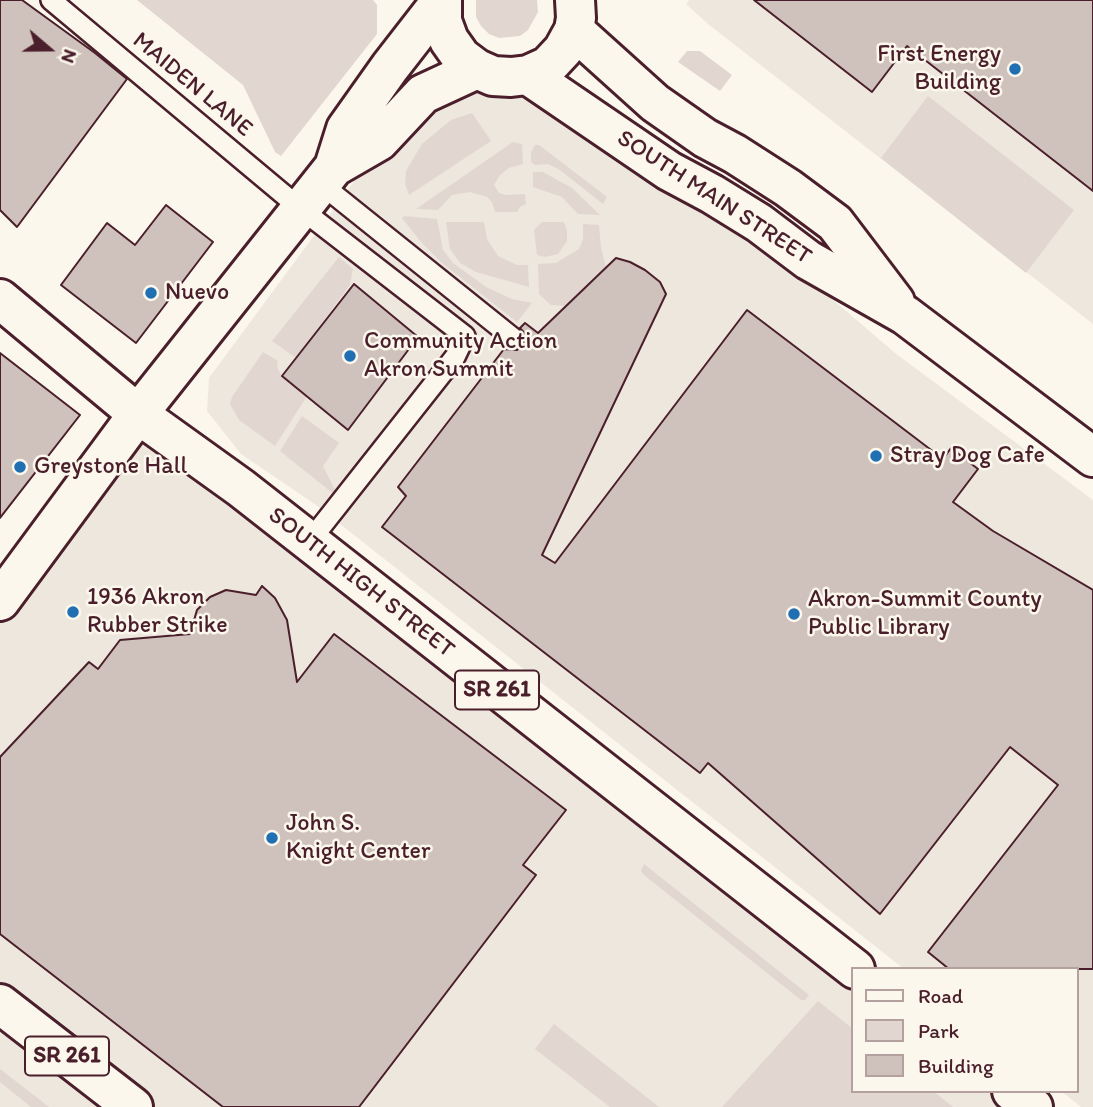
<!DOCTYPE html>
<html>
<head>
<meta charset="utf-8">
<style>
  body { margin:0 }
  #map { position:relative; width:1093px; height:1107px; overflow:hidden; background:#fbf7ec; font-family:Itim,sans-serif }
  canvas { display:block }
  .legend { position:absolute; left:851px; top:967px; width:228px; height:126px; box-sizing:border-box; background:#fbf7ec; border:2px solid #b4a19f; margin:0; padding:9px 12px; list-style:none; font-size:21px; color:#4a1f2b }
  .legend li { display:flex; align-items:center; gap:14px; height:35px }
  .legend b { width:35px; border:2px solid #b4a19f }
  .north { position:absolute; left:14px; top:14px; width:70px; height:70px; -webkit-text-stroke:5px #fbf7ec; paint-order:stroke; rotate:110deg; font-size:19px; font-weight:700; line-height:28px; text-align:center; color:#4a1f2b }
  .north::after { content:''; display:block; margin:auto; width:24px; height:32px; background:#4a1f2b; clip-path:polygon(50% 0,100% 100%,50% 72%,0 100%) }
</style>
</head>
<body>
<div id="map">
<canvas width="1093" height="1107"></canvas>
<ul class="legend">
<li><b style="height:9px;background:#fbf7ec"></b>Road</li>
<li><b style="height:19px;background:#e2d7d0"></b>Park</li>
<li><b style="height:19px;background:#cfc2bc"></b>Building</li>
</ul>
<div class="north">N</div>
</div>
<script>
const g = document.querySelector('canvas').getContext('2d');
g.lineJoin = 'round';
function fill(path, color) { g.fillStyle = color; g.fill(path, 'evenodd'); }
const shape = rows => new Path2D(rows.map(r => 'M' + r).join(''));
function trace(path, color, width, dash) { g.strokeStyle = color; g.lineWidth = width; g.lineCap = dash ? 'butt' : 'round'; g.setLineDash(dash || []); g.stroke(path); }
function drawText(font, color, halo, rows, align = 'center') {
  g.font = font + ' Itim,sans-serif'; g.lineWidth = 5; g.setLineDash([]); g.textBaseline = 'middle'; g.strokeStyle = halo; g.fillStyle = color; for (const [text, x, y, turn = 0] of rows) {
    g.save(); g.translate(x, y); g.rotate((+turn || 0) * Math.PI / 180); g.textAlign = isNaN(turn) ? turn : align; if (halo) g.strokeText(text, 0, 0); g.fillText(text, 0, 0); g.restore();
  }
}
fill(shape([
  [689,0,1093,0,1093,324,708,24,686,4],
  [496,88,544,104,790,263,895,353,1093,500,1093,1107,1081,1107,1061,1091,1077,1091,1077,969,904,969,316,505,241,454,207,411,209,378,355,180,383,149,451,92],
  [138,414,853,969,853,1091,1012,1091,1033,1107,133,1107,0,1004,0,601],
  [0,1015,119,1107,0,1107]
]), '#eee7de');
fill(shape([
  [137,0,373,0,377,5,377,34,281,156,275,152,243,85],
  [476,0,537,0,538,12,528,30,520,36,499,38,489,34,481,26,476,17],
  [687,51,700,51,732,75,720,91,678,62],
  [928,96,1074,210,1026,273,881,158],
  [472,113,491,141,409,195,405,184,406,171,422,144,451,120],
  [513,142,522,144,523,164,509,168,500,175,494,185,499,193,506,195,525,194,526,204,520,207,517,212,495,212,492,202,487,197,470,192,452,195,438,210,416,209],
  [535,145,539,145,607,197,603,204,560,170,548,164,535,165,531,162,531,152],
  [533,172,543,172,572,188,600,215,578,214,562,197,533,187],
  [404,216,437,219,443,250,453,263,486,287,512,299,532,303,517,322,442,263,421,242,402,218],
  [446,222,484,222,487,239,498,256,517,265,528,265,529,287,476,272,460,263,450,249],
  [542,222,564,222,567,231,567,241,558,254,545,257,537,255,534,230],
  [583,224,599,225,601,248,606,267,566,306,551,305,539,294,538,264,556,263,579,249,583,239],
  [339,257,353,269,350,285,296,358,272,341],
  [263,352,278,361,277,367,282,376,307,396,275,446,239,420,230,404,232,397],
  [302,416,339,443,323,466,336,492,335,495,280,451],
  [644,864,809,995,805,1000,801,1000,644,875,641,871],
  [818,1001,853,1029,853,1091,933,1091,953,1107,722,1107],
  [554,1024,659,1107,610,1107,535,1049],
  [0,1069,49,1107,31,1107,0,1082]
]), '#e2d7d0');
const building = shape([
  [0,0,22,0,95,53,127,79,17,227,0,210,0,0],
  [754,0,1093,0,1093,191,907,46,872,92,754,0],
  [166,205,213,242,136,343,61,285,107,223,135,245,166,205],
  [616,258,630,262,645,270,660,282,666,294,542,555,555,563,747,310,943,459,951,448,978,469,953,502,993,531,1093,590,1093,969,949,969,928,952,1058,785,1010,747,880,914,708,763,700,773,382,527,406,496,398,487,504,349,517,350,523,345,525,334,520,328,525,323,538,333,616,258],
  [354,284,418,337,348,430,282,376,354,284],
  [0,353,80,415,0,518,0,353],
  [262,586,275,598,287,620,297,682,334,634,566,810,523,865,536,875,359,1107,223,1107,0,934,0,757,89,662,98,669,120,640,190,634,197,610,210,597,226,590,256,595,262,586]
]);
fill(building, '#cfc2bc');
trace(building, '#4a1f2b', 2);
const service = shape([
  [51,0,301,209,465,336,455,357,309,542],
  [321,184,513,338]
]);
const tertiary = shape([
  [334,167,346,129,390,67,442,0],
  [0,601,138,414,334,167,379,141,423,94,477,69]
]);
const secondary = shape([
  [442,0,442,21,449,40,461,57,477,69,493,76,511,77,528,75,548,66,563,50,574,30,576,18,575,0],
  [574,30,655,103,705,138,735,154,788,188,835,223,895,302],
  [528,75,669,171,712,194,759,223,808,260,905,315,1093,457]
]);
const primary = shape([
  [0,299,138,414,241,488,855,969],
  [0,1004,133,1107],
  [1012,1091,1033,1107]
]);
trace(service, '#4a1f2b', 24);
trace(tertiary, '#4a1f2b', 44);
trace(secondary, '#4a1f2b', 44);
trace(primary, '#4a1f2b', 44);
trace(service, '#fbf7ec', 19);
trace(tertiary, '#fbf7ec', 38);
trace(secondary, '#fbf7ec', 38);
trace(primary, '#fbf7ec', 38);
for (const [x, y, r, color] of [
  [1015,69,7,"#1f6fb2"],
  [151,293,7,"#1f6fb2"],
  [350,356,7,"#1f6fb2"],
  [876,456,7,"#1f6fb2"],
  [20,467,7,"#1f6fb2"],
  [73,612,7,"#1f6fb2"],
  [794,614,7,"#1f6fb2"],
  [272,838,7,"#1f6fb2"]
]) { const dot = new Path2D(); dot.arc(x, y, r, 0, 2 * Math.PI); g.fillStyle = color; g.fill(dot); trace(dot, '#fbf7ec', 2.5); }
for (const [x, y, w] of [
  [497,690,84],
  [67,1056,84]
]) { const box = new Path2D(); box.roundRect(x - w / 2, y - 19.5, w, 39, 5); g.fillStyle = '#fbf7ec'; g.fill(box); trace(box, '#4a1f2b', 2); }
drawText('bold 23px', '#4a1f2b', null, [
  ["SR 261",497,690],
  ["SR 261",67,1056]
]);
drawText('24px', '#4a1f2b', '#fbf7ec', [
  ["First Energy",1001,55,"right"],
  ["Building",1001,83,"right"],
  ["Nuevo",165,293],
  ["Community Action",364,342],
  ["Akron Summit",364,370],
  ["Stray Dog Cafe",890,456],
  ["Greystone Hall",34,467],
  ["1936 Akron",87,598],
  ["Rubber Strike",87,626],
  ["Akron-Summit County",808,600],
  ["Public Library",808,628],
  ["John S.",286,824],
  ["Knight Center",286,852]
], 'left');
drawText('24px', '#4a1f2b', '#fbf7ec', [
  ["MAIDEN LANE",192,85,40],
  ["SOUTH MAIN STREET",714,198,33],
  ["SOUTH HIGH STREET",361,583,38]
]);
</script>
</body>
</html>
